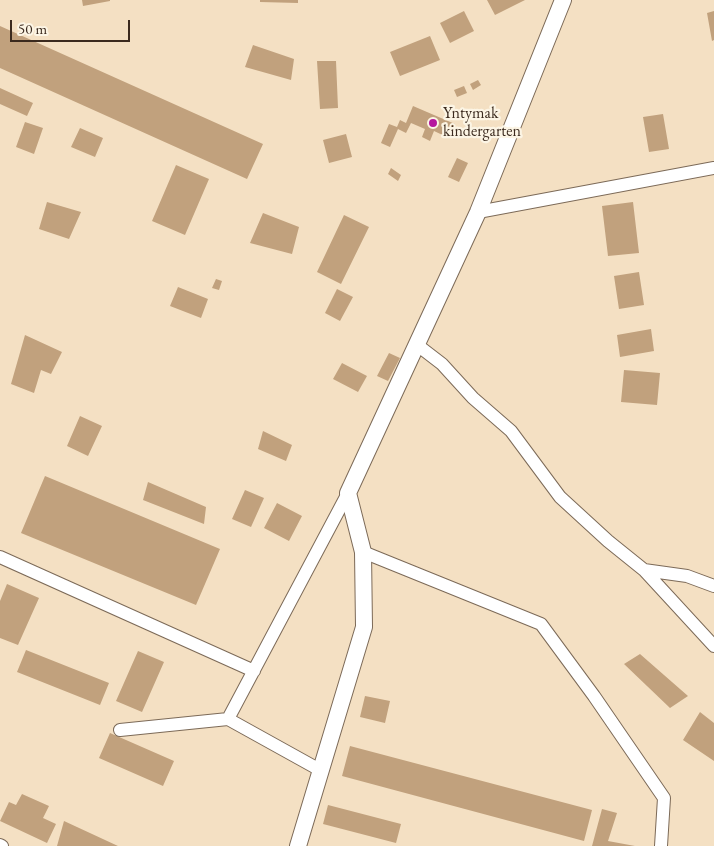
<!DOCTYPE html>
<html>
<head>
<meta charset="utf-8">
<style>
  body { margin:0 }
  #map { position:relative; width:714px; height:846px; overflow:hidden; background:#f4e0c3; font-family:"EB Garamond",serif }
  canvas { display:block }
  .scale { position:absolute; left:10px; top:20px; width:120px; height:22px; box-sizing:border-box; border:2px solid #3b2a1e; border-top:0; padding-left:6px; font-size:15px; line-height:18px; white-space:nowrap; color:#3b2a1e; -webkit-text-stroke:4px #fcf5e5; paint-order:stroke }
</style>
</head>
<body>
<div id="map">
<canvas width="714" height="846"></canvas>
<div class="scale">50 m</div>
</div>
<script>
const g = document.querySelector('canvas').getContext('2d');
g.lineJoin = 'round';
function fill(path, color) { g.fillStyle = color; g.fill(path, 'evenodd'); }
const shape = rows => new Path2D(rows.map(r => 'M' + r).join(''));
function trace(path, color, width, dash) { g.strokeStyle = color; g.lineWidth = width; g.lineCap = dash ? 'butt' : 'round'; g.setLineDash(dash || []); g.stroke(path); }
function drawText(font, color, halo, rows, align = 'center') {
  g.font = font + ' "EB Garamond",serif'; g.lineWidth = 4.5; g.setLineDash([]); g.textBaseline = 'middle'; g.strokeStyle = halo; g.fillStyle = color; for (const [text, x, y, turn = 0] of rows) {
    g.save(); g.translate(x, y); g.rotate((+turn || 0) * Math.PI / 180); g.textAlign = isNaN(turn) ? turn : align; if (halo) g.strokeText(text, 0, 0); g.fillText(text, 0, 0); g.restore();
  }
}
fill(shape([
  [82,0,110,0,110,1,83,6],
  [260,0,298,0,298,3,260,2],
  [487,0,525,0,495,15],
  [464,11,474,31,450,43,440,23],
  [714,11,714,40,712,41,707,13],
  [0,26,263,144,247,179,0,68],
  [430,36,440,60,400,76,390,52],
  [253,45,294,59,291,80,245,67],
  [317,61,336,61,338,108,320,109],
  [478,80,481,85,473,90,470,84],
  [464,86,467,93,457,97,454,90],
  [0,88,33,103,27,116,0,104],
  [413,106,455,124,449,138,434,131,430,141,422,137,425,129,411,123,406,133,398,129,390,147,381,143,389,124,397,127,400,120,406,123],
  [663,114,669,149,649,152,643,117],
  [25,122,43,128,34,154,16,147],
  [80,128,103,138,95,157,71,147],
  [346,134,352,157,329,163,323,140],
  [457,158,468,163,459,182,448,177],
  [176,165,209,179,185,235,152,221],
  [391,168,401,175,398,181,388,174],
  [47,202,81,212,69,239,39,229],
  [633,202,639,253,608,256,602,206],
  [263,213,299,227,292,254,250,243],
  [344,215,369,227,341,284,317,272],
  [639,272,644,305,619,309,614,276],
  [216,279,222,281,219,290,212,288],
  [178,287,208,299,201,318,170,306],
  [337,289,353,297,340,321,325,313],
  [651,329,654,351,620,357,617,335],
  [25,335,62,352,51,374,41,370,34,393,11,384],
  [389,353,400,358,388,381,377,376],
  [342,363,367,376,358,392,333,379],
  [624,370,660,373,657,405,621,402],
  [80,416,102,426,88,456,67,446],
  [263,431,292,445,286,461,258,449],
  [45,476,220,549,196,605,21,533],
  [148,482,206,507,204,524,143,500],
  [245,490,264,498,251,527,232,519],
  [277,503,302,516,289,541,264,528],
  [7,584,39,598,18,645,0,638,0,601],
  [26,650,109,683,100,705,17,672],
  [138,651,164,662,142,712,116,701],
  [640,654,688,696,670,708,624,664],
  [365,696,390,701,385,723,360,717],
  [700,712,714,723,714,761,683,740],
  [110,733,174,761,163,786,99,758],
  [350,746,592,810,584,841,342,776],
  [22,794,49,806,43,818,56,824,47,843,0,821,9,802,16,805],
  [328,805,401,824,396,843,323,824],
  [602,809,617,813,608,841,635,846,592,846],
  [64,821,118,846,57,846]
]), '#c1a17d');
const minor = shape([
  [478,212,714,168],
  [416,344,442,364,473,398,511,431,560,497,608,541,644,570,687,576,714,586],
  [363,552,541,624,594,696,664,798,661,846],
  [0,557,254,671],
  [644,570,714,646],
  [228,719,348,493],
  [120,730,228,719,320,770],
  [0,845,2,846]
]);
const tertiary = shape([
  [298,846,364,627,363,552,348,493,478,212,563,0]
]);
trace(minor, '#7c6a58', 14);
trace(tertiary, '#7c6a58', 18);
trace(minor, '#fff', 12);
trace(tertiary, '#fff', 16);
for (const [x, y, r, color] of [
  [433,123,5,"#b5179e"]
]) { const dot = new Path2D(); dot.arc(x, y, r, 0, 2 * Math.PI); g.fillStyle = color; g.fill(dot); trace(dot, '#fcf5e5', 2); }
drawText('16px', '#3b2a1e', '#fcf5e5', [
  ["Yntymak",443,114],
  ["kindergarten",443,132]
], 'left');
</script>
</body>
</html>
